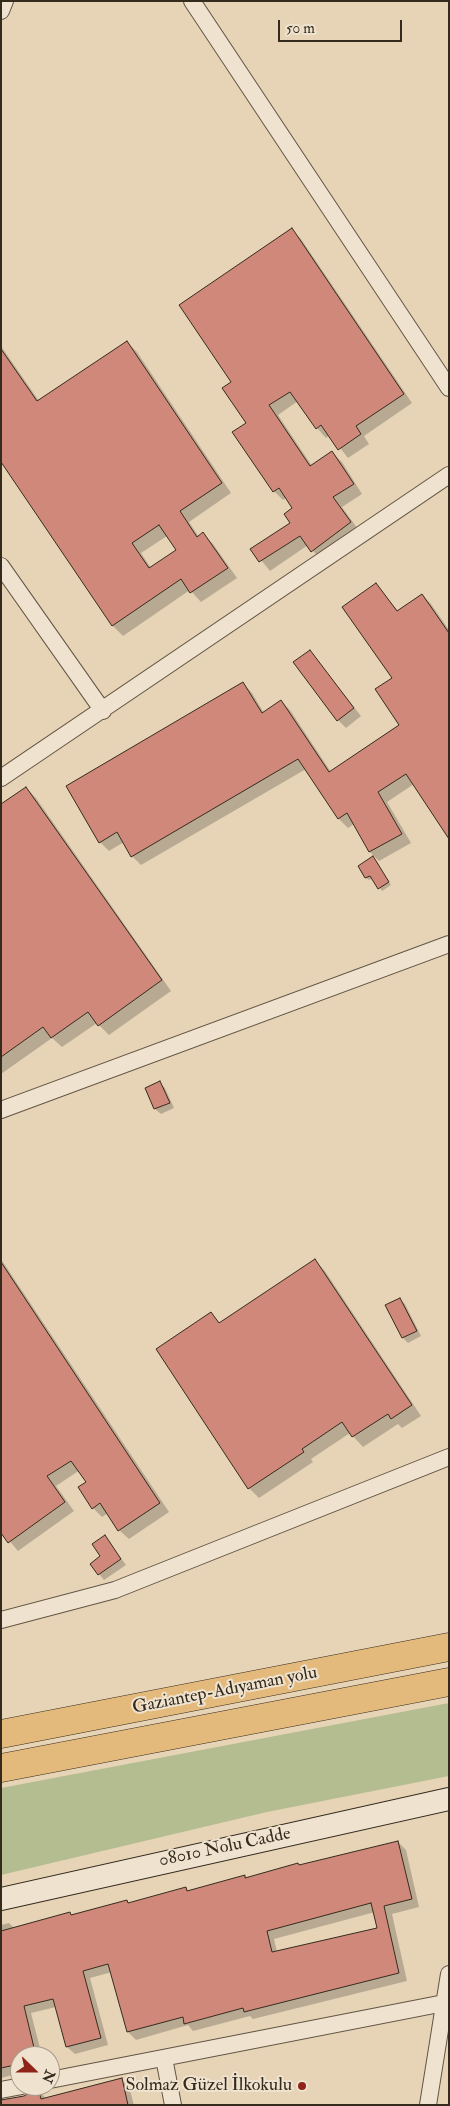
<!DOCTYPE html>
<html>
<head>
<meta charset="utf-8">
<style>
  body { margin:0 }
  #map { position:relative; width:450px; height:2106px; overflow:hidden; background:#e7d4b7; font-family:"IM FELL Double Pica",serif }
  canvas { display:block }
  .frame { position:absolute; inset:0; border:2px solid #352b1d; pointer-events:none }
  .north { position:absolute; left:10px; top:2046px; width:50px; height:50px; box-sizing:border-box; background:#efe3d0; border:1px solid #a59988; border-radius:50%; rotate:112deg; font-size:14px; font-weight:700; line-height:20px; text-align:center; color:#352b1d }
  .north::after { content:''; display:block; margin:auto; width:18px; height:22px; background:#8f2418; clip-path:polygon(50% 0,100% 100%,50% 72%,0 100%) }
  .scale { position:absolute; left:278px; top:20px; width:124px; height:22px; box-sizing:border-box; border:2px solid #352b1d; border-top:0; padding-left:6px; font-size:15px; line-height:18px; white-space:nowrap; color:#352b1d; -webkit-text-stroke:4px #efe3d0; paint-order:stroke }
</style>
</head>
<body>
<div id="map">
<canvas width="450" height="2106"></canvas>
<div class="frame"></div>
<div class="north">N</div>
<div class="scale">50 m</div>
</div>
<script>
const g = document.querySelector('canvas').getContext('2d');
g.lineJoin = 'round';
function fill(path, color) { g.fillStyle = color; g.fill(path, 'evenodd'); }
const shape = rows => new Path2D(rows.map(r => 'M' + r).join(''));
function trace(path, color, width, dash) { g.strokeStyle = color; g.lineWidth = width; g.lineCap = dash ? 'butt' : 'round'; g.setLineDash(dash || []); g.stroke(path); }
function drawText(font, color, halo, rows, align = 'center') {
  g.font = font + ' "IM FELL Double Pica",serif'; g.lineWidth = 4; g.setLineDash([]); g.textBaseline = 'middle'; g.strokeStyle = halo; g.fillStyle = color; for (const [text, x, y, turn = 0] of rows) {
    g.save(); g.translate(x, y); g.rotate((+turn || 0) * Math.PI / 180); g.textAlign = isNaN(turn) ? turn : align; if (halo) g.strokeText(text, 0, 0); g.fillText(text, 0, 0); g.restore();
  }
}
fill(shape([
  [449,1703,449,1776,267,1812,1,1875,1,1788]
]), '#b3bd90');
fill(shape([
  [292,230,301,239,412,403,364,436,369,444,348,458,330,435,326,438,317,428,298,401,278,415,312,466,332,453,342,462,362,494,342,507,360,532,321,560,308,545,270,571,252,549,292,523,294,508,287,497,283,500,274,491,233,382],
  [127,342,137,352,231,493,189,522,199,537,203,534,213,544,237,578,201,602,190,590,123,636,113,626,1,460,1,346,39,401],
  [167,536,177,551,151,568,141,553],
  [376,584,398,611,422,595,431,604,449,630,449,836,414,784,387,802,411,843,379,861,370,852,354,824,348,828,339,819,306,769,141,865,132,856,124,842,109,851,100,842,243,683,252,693,264,713,281,701,290,710,331,772,401,725],
  [310,652,361,716,346,728,338,720],
  [26,788,36,798,171,991,109,1035,97,1023,62,1047,52,1038,1,1074,1,806],
  [374,858,391,885,382,891,373,878,369,880,366,878,360,866],
  [160,1083,165,1088,174,1108,161,1114,155,1109,147,1089],
  [1,1259,169,1512,129,1539,119,1530,108,1513,102,1517,93,1508,88,1482,80,1470,56,1486,74,1511,18,1551,1,1531],
  [315,1261,325,1271,421,1416,402,1428,398,1424,363,1447,350,1433,311,1459,313,1462,259,1498,249,1488,211,1314,221,1324],
  [400,1299,405,1304,421,1336,408,1343,403,1338,387,1306],
  [105,1537,126,1565,104,1580,91,1564,102,1557],
  [398,1842,406,1850,419,1907,392,1914,407,1981,253,2019,250,2016,193,2031,188,2025,136,2040,128,2032,112,1972,90,1978,108,2045,75,2054,67,2047,56,2007,31,2013,42,2056,20,2056,20,2073,1,2078,1,1925,9,1923,15,1929,127,1901,129,1904,186,1888,189,1892,244,1877,246,1879],
  [375,1912,379,1929,277,1952,274,1939],
  [121,2080,129,2087,134,2105,1,2105,24,2097,38,2088,46,2099]
]), '#0003');
const building = shape([
  [292,228,404,394,356,426,361,434,338,450,321,425,316,429,290,392,269,405,310,466,332,451,354,484,333,497,351,522,311,552,300,536,259,562,250,549,290,523,284,514,292,508,279,488,273,492,232,432,246,423,222,388,231,382,179,305,292,228],
  [127,341,222,483,180,511,197,537,203,532,228,568,190,593,181,579,112,626,1,462,1,349,37,401,127,341],
  [159,525,176,550,149,568,132,543,159,525],
  [376,583,397,611,422,594,449,633,449,839,406,774,378,792,402,834,369,852,347,813,338,819,298,759,131,857,117,832,99,843,66,786,243,682,262,713,281,700,329,772,399,725,375,689,392,678,342,607,376,583],
  [310,650,354,708,337,721,293,662,310,650],
  [26,787,162,980,98,1026,88,1012,51,1038,43,1027,1,1057,1,804,26,787],
  [373,856,389,882,378,889,370,876,365,878,358,866,373,856],
  [160,1081,170,1103,154,1109,145,1088,160,1081],
  [315,1259,412,1405,391,1419,388,1414,352,1437,342,1422,302,1449,304,1452,248,1489,156,1349,211,1312,219,1323,315,1259],
  [1,1262,160,1503,118,1531,100,1503,92,1509,78,1487,86,1482,71,1461,47,1476,65,1502,8,1543,1,1533,1,1262],
  [400,1298,417,1331,402,1338,385,1305,400,1298],
  [105,1535,121,1559,98,1575,90,1564,100,1556,92,1544,105,1535],
  [398,1841,412,1899,384,1906,399,1973,244,2012,243,2008,184,2024,183,2017,127,2032,108,1964,83,1971,101,2038,66,2047,53,1999,24,2006,36,2056,20,2056,20,2064,1,2068,1,1931,70,1912,71,1915,127,1900,128,1903,186,1887,187,1891,245,1875,245,1878,298,1863,299,1865,398,1841],
  [371,1903,377,1928,272,1952,267,1931,371,1903],
  [122,2078,128,2105,1,2105,1,2100,24,2096,29,2093,32,2088,38,2087,41,2099,122,2078]
]);
fill(building, '#cf8879');
trace(building, '#352b1d', 1);
const street = shape([
  [192,1,449,388],
  [1,11,5,1],
  [1,566,103,711],
  [1,778,449,475],
  [1,1110,449,944],
  [1,1620,115,1590,449,1457],
  [164,2058,173,2105],
  [50,2080,449,2002],
  [1,2090,22,2086],
  [428,2105,449,1974]
]);
const secondary = shape([
  [1,1899,449,1799]
]);
const highway = shape([
  [1,1734,449,1647],
  [1,1768,449,1682]
]);
trace(street, '#625544', 18);
trace(secondary, '#352b1d', 24);
trace(highway, '#352b1d', 29);
trace(street, '#efe3d0', 16);
trace(secondary, '#efe3d0', 22);
trace(highway, '#e4ba7c', 28);
for (const [x, y, r, color] of [
  [302,2086,5,"#8f2418"]
]) { const dot = new Path2D(); dot.arc(x, y, r, 0, 2 * Math.PI); g.fillStyle = color; g.fill(dot); trace(dot, '#efe3d0', 2); }
drawText('18px', '#352b1d', '#efe3d0', [
  ["Gaziantep-Adıyaman yolu",225,1691,-11],
  ["08010 Nolu Cadde",225,1848,-12]
]);
drawText('18px', '#352b1d', '#efe3d0', [
  ["Solmaz Güzel İlkokulu",292,2086]
], 'right');
</script>
</body>
</html>
